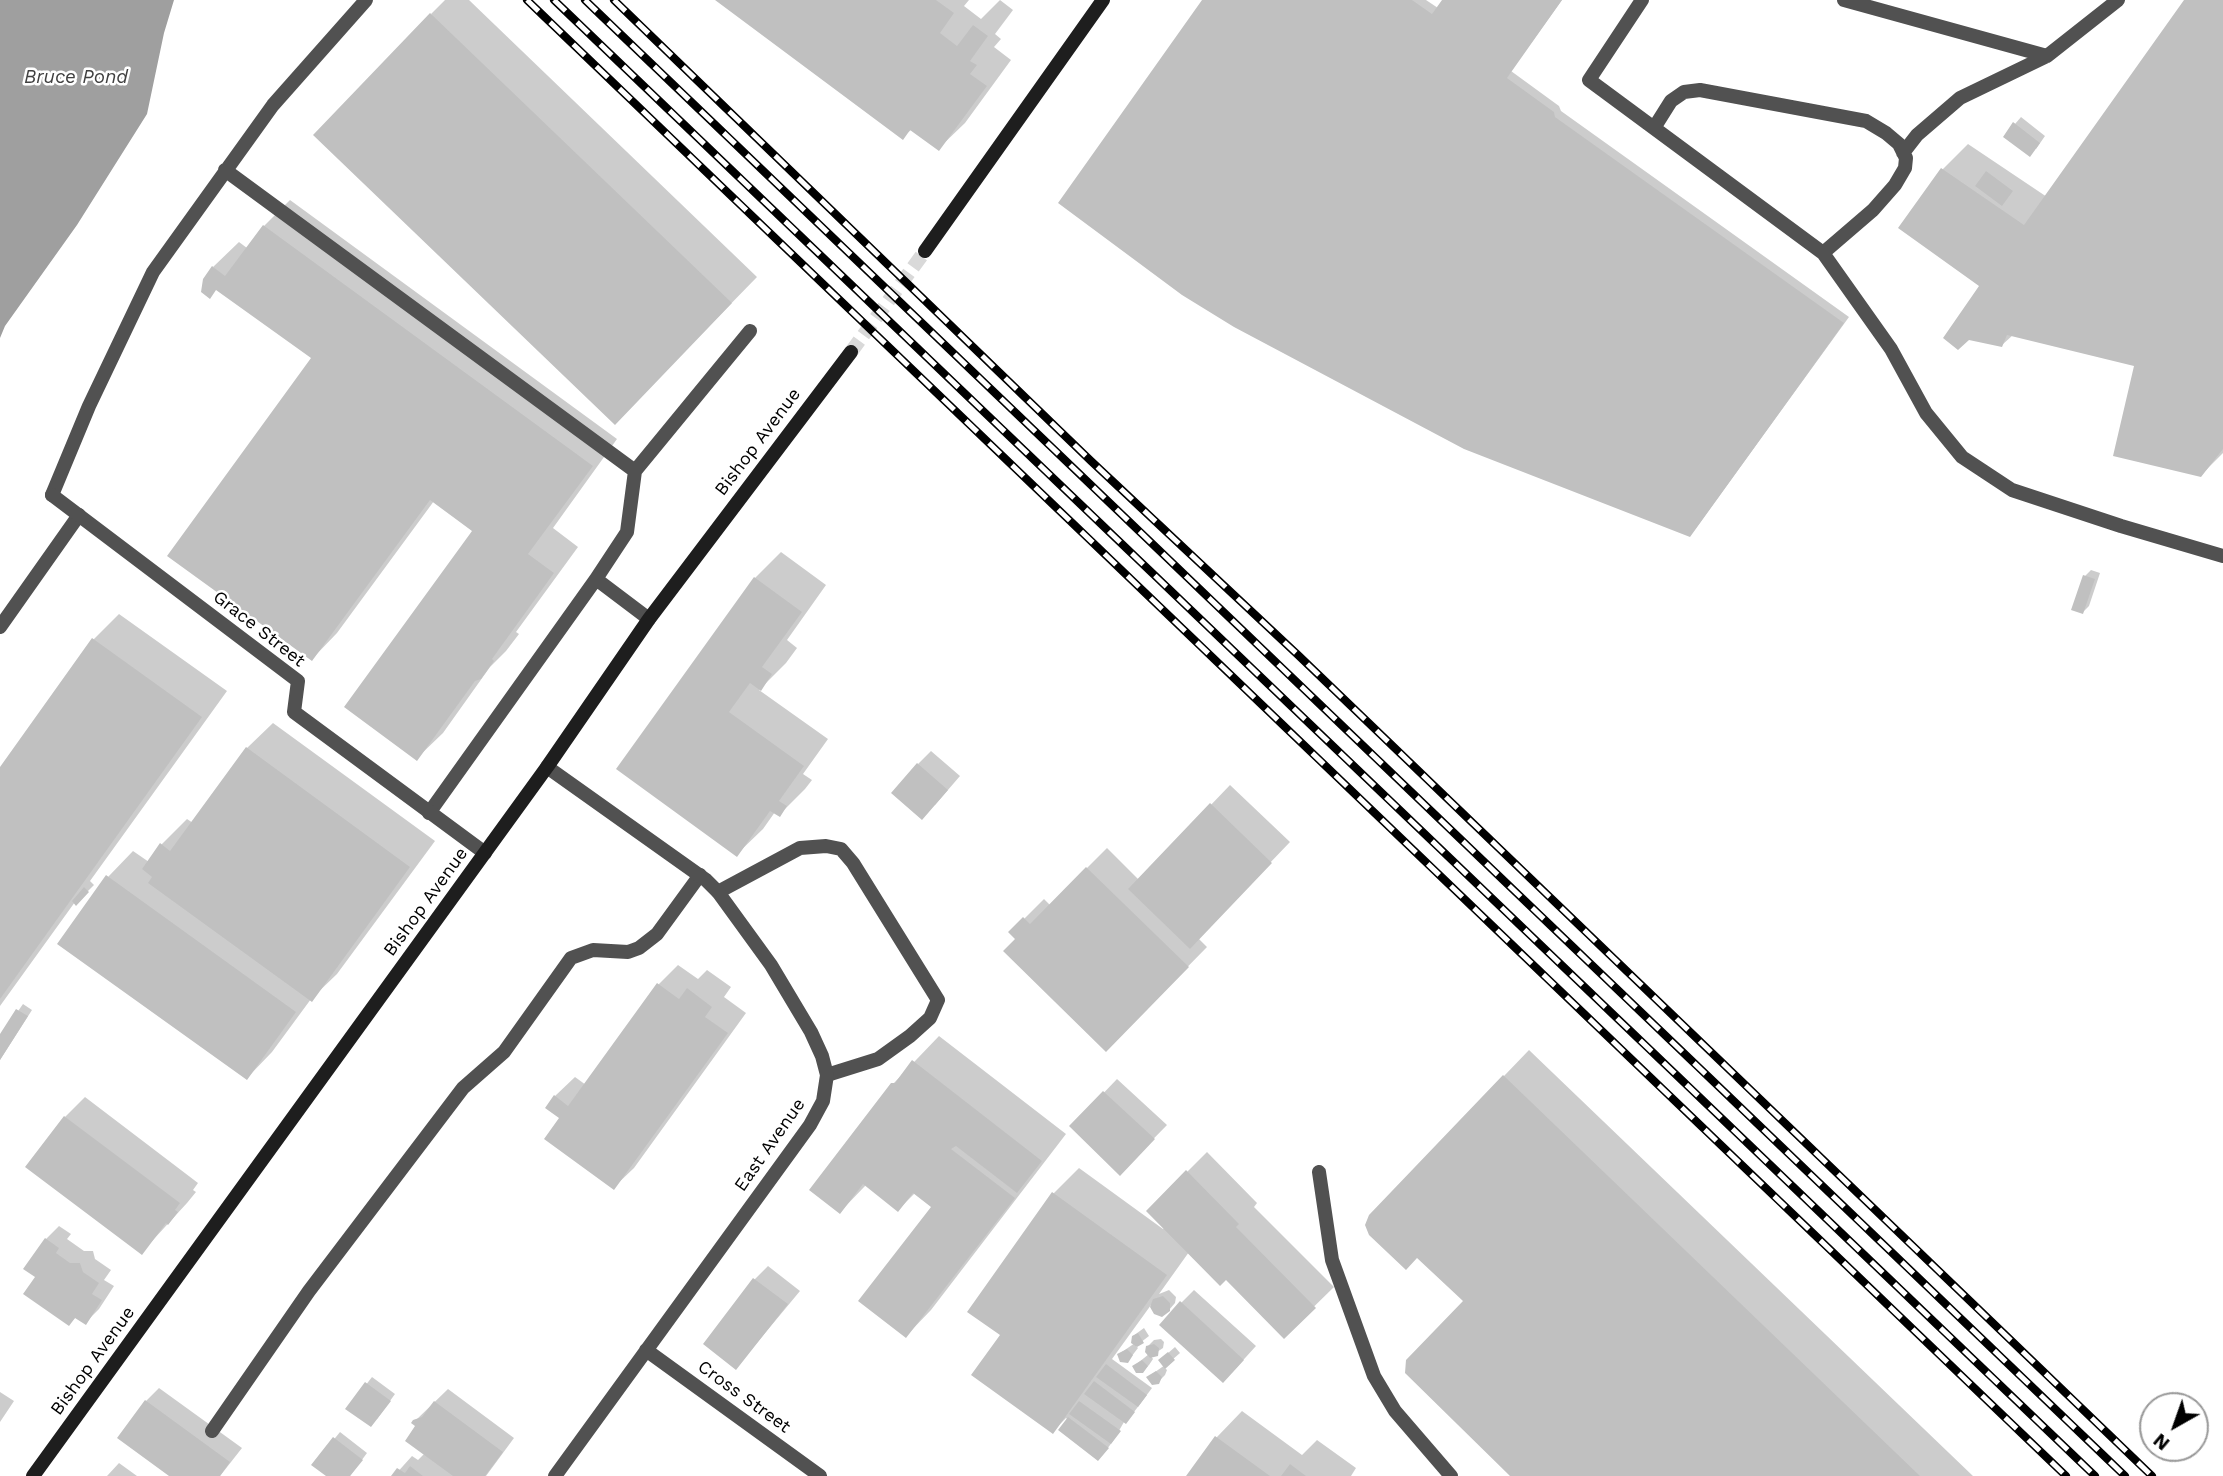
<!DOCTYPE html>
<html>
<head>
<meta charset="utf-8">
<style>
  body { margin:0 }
  #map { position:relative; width:2223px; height:1476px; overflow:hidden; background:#fff; font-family:"Work Sans",sans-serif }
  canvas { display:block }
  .north { position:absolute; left:2139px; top:1392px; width:70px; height:70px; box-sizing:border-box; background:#fff; border:2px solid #999; border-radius:50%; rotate:220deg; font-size:19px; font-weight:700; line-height:28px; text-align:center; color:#000 }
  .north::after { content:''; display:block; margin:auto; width:24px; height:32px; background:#000; clip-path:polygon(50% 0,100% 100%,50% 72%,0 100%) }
</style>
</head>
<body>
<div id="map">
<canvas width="2223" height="1476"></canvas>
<div class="north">N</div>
</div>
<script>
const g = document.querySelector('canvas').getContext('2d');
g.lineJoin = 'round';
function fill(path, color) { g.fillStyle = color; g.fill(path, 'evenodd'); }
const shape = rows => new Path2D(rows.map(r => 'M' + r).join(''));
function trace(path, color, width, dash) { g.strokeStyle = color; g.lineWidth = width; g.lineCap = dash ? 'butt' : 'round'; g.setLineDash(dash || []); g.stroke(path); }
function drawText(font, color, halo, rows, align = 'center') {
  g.font = font + ' "Work Sans",sans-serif'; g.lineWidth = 5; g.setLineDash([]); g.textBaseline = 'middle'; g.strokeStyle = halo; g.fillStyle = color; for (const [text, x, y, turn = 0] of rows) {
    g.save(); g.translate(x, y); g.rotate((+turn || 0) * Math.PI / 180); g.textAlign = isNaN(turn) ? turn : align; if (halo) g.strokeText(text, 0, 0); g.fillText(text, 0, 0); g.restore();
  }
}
fill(shape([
  [0,0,174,0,164,33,147,114,77,225,5,326,0,338]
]), '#9f9f9f');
fill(shape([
  [445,0,469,0,757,277,640,397,431,14],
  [718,0,969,0,964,6,981,19,1000,0,1013,10,995,34,1001,39,994,47,1011,60,965,123,939,148,912,129,903,137],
  [1205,0,1426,0,1438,8,1444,0,1562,0,1511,71,1559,106,1561,111,1849,317,1696,528],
  [2187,0,2223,0,2223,453,2201,475,2136,365,2013,335,2002,345,1942,170,1968,144,2047,197],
  [2021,117,2045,136,2036,149,2015,124],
  [290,200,617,439,553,528,578,547,516,632,519,634,506,651,490,667,443,733,417,758,475,530,434,501,337,633,312,659,314,358,213,267,239,242,247,248,264,226],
  [781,552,826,585,787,640,797,648,786,663,759,690,828,739,803,774,812,780,805,789,779,815,775,812,763,829,737,854,618,769,755,578],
  [2091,570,2100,573,2089,606,2083,612,2085,576],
  [119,614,227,691,90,881,94,885,76,903,75,902,0,1006,0,770,93,640],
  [273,723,435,841,337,974,311,999,272,1052,247,1078,108,877,133,851,149,862,161,845,187,819,193,823,247,748],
  [931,751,960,776,935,805,918,764],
  [1230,785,1290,842,1198,938,1207,947,1106,1050,1011,932,1044,899,1050,905,1107,848,1139,880],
  [678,965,698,979,707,970,731,987,724,997,746,1013,634,1168,614,1187,562,1117,555,1096,575,1077,586,1085,659,984],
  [23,1004,32,1010,0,1060,0,1037],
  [939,1036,1066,1134,931,1310,906,1336,934,1207,915,1193,898,1210,866,1185,840,1212,893,1084],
  [1529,1050,1973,1476,1512,1476,1465,1301,1504,1076],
  [1117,1079,1167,1125,1120,1173,1072,1126],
  [85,1097,198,1183,193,1190,196,1192,187,1203,142,1252,65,1117],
  [1207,1152,1257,1203,1254,1207,1334,1287,1284,1336,1226,1278,1189,1252,1159,1294,1169,1290,1176,1297,1175,1303,1169,1310,1151,1305,1112,1359,1152,1388,1131,1416,1124,1422,1113,1441,1104,1453,1066,1418,1053,1431,1002,1335,1053,1194,1079,1168,1163,1229,1165,1227,1148,1211],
  [59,1226,71,1234,67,1239,84,1251,93,1251,95,1259,111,1270,104,1280,114,1286,99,1309,86,1322,77,1316,69,1324,37,1277,46,1239],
  [768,1266,800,1291,736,1368,705,1344,755,1279],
  [1194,1290,1256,1346,1236,1368,1181,1303],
  [1144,1328,1149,1336,1136,1346,1138,1348,1128,1361,1119,1354,1135,1343,1133,1336],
  [1161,1339,1164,1342,1163,1348,1151,1356,1153,1359,1149,1365,1143,1371,1134,1366,1149,1354,1147,1347,1154,1340],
  [1175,1347,1180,1353,1164,1367,1167,1370,1165,1375,1158,1382,1148,1377,1165,1365,1167,1354],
  [372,1377,395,1394,377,1419,348,1408],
  [159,1388,242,1448,220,1476,172,1476,146,1401],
  [448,1389,514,1438,486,1476,394,1476,412,1456,418,1460,425,1453,415,1421],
  [0,1392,14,1401,0,1422],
  [1242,1411,1302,1455,1317,1440,1356,1468,1351,1476,1188,1476,1217,1437],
  [340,1432,367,1453,350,1476,329,1476,314,1464],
  [119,1463,137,1476,107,1476]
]), '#0003');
fill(shape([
  [715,0,936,0,954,13,940,33,957,46,973,25,988,36,970,61,977,65,970,74,987,86,939,151,910,130,903,140],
  [1202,0,1412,0,1432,14,1442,0,1562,0,1507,78,1554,112,1555,117,1844,323,1690,537,1464,449,1234,327,1182,295,1058,203],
  [2184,0,2223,0,2223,449,2201,477,2113,456,2134,366,2007,335,2002,347,1969,340,1958,350,1943,338,1979,286,1898,228,1941,168,2024,225],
  [430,13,732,303,615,425,313,135],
  [2013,122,2040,143,2030,157,2003,137],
  [1986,171,2013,191,2002,206,1975,186],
  [263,225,593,466,528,554,554,573,492,659,494,661,481,679,475,681,417,761,344,707,472,531,430,500,312,661,167,556,311,358,216,290,210,299,201,292,203,279,212,266,225,276],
  [2083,575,2095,579,2083,614,2071,610],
  [754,577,802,612,762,667,772,674,761,691,750,683,729,712,804,766,779,801,787,806,780,817,770,811,737,857,616,769],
  [92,638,202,717,0,999,0,767],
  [246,747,410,867,312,1002,148,883,152,877,142,869,160,843,170,851],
  [917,763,948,790,922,820,891,793],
  [1210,803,1272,863,1190,949,1128,889],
  [1086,867,1189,967,1106,1052,1003,951,1015,939,1008,932,1023,917,1030,924],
  [106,875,296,1012,247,1080,57,944],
  [84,887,89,892,76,906,72,901],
  [657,983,679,999,687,988,712,1007,705,1017,728,1033,614,1190,544,1139,559,1118,545,1108,554,1095,568,1106],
  [16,1009,28,1016,0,1060,0,1034],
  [912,1060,1042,1161,1017,1193,956,1146,951,1149,1015,1198,906,1338,858,1301,931,1207,913,1193,898,1212,863,1184,840,1214,809,1190,891,1083,895,1083],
  [1503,1075,1920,1476,1510,1476,1405,1373,1406,1360,1463,1301,1417,1258,1406,1270,1369,1235,1365,1225,1369,1215],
  [1103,1091,1155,1139,1120,1176,1069,1126],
  [64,1116,180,1203,175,1210,178,1212,168,1225,166,1223,142,1255,25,1167],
  [1186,1170,1239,1224,1236,1227,1316,1308,1284,1339,1226,1280,1220,1286,1146,1211],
  [1052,1192,1167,1275,1053,1434,971,1375,1000,1335,967,1312],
  [45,1238,59,1248,56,1253,70,1263,80,1263,83,1272,99,1283,92,1294,102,1300,86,1325,75,1318,69,1326,23,1294,35,1277,23,1269],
  [753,1278,788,1304,736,1370,703,1344],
  [1163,1296,1170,1303,1170,1311,1162,1317,1154,1314,1150,1307,1153,1299],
  [1180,1301,1244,1360,1223,1383,1159,1325],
  [1138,1333,1144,1343,1137,1347,1131,1343,1132,1336],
  [1154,1344,1159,1348,1158,1356,1150,1358,1145,1352,1146,1346],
  [1127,1349,1133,1355,1128,1363,1120,1362,1117,1354],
  [1168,1352,1175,1360,1165,1369,1158,1360],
  [1142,1360,1148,1366,1143,1373,1136,1373,1132,1366],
  [1106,1364,1147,1395,1138,1407,1096,1377],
  [1156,1371,1162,1377,1159,1384,1152,1385,1146,1377],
  [1094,1381,1135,1412,1126,1424,1084,1394],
  [365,1382,391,1401,371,1427,345,1409],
  [145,1400,230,1462,220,1476,169,1476,117,1438],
  [434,1401,503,1452,485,1476,453,1476,405,1441,415,1426,411,1423,413,1420,422,1417],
  [1079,1401,1121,1431,1111,1444,1069,1414],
  [1068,1417,1109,1448,1098,1461,1058,1430],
  [1215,1436,1270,1476,1186,1476],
  [333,1437,363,1460,350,1476,326,1476,311,1465],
  [1290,1464,1306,1476,1281,1476],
  [410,1466,423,1476,391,1476,397,1468,405,1473]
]), '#c0c0c0');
trace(shape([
  [851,352,925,251]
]), '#d9d9d9', 14, [14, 7]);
trace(shape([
  [1642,0,1589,80,1823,253,1891,349,1926,413,1962,457,2012,490,2121,526,2223,556],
  [1844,0,2047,56,2118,0],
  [1654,128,1671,101,1684,92,1700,90,1866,121,1886,133,1899,144,1906,158,1905,168,1895,185,1873,210,1823,253],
  [1903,153,1917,135,1960,98,2047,56],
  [225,170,635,471],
  [52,495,89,406,153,272,273,105,366,0],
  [649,619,596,579,627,532,635,471,750,331],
  [0,627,79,515],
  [429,813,596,579],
  [718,892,800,848,826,846,841,849,853,863,938,1000,930,1018,910,1036,878,1059,827,1075],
  [1319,1172,1332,1260,1374,1376,1395,1411,1451,1476],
  [212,1431,309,1291,463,1088,504,1052,571,958,593,950,628,952,639,948,657,934,700,875]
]), '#515151', 14);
trace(shape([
  [52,495,298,681,294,712,485,853],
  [547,767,706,880,718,892,771,965,811,1032,822,1056,827,1075,823,1101,810,1125,555,1476],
  [646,1350,820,1476]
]), '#515151', 14);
trace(shape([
  [925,251,1103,0],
  [33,1476,547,767,649,619,851,352]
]), '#1e1e1e', 14);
const rail = shape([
  [527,0,2066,1476],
  [554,0,2095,1476],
  [585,0,2125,1476],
  [614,0,1091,461,1298,655,2152,1476]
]);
trace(rail, '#000', 8);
trace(rail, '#fff', 5, [16]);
drawText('18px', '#000', '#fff', [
  ["Bishop Avenue",758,442,-53],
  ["Grace Street",259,629,38],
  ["Bishop Avenue",426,902,-54],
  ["East Avenue",770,1145,-55],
  ["Bishop Avenue",93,1361,-54],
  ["Cross Street",744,1397,36]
]);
drawText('italic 19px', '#404040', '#fff', [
  ["Bruce Pond",76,77]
]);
</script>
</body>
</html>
